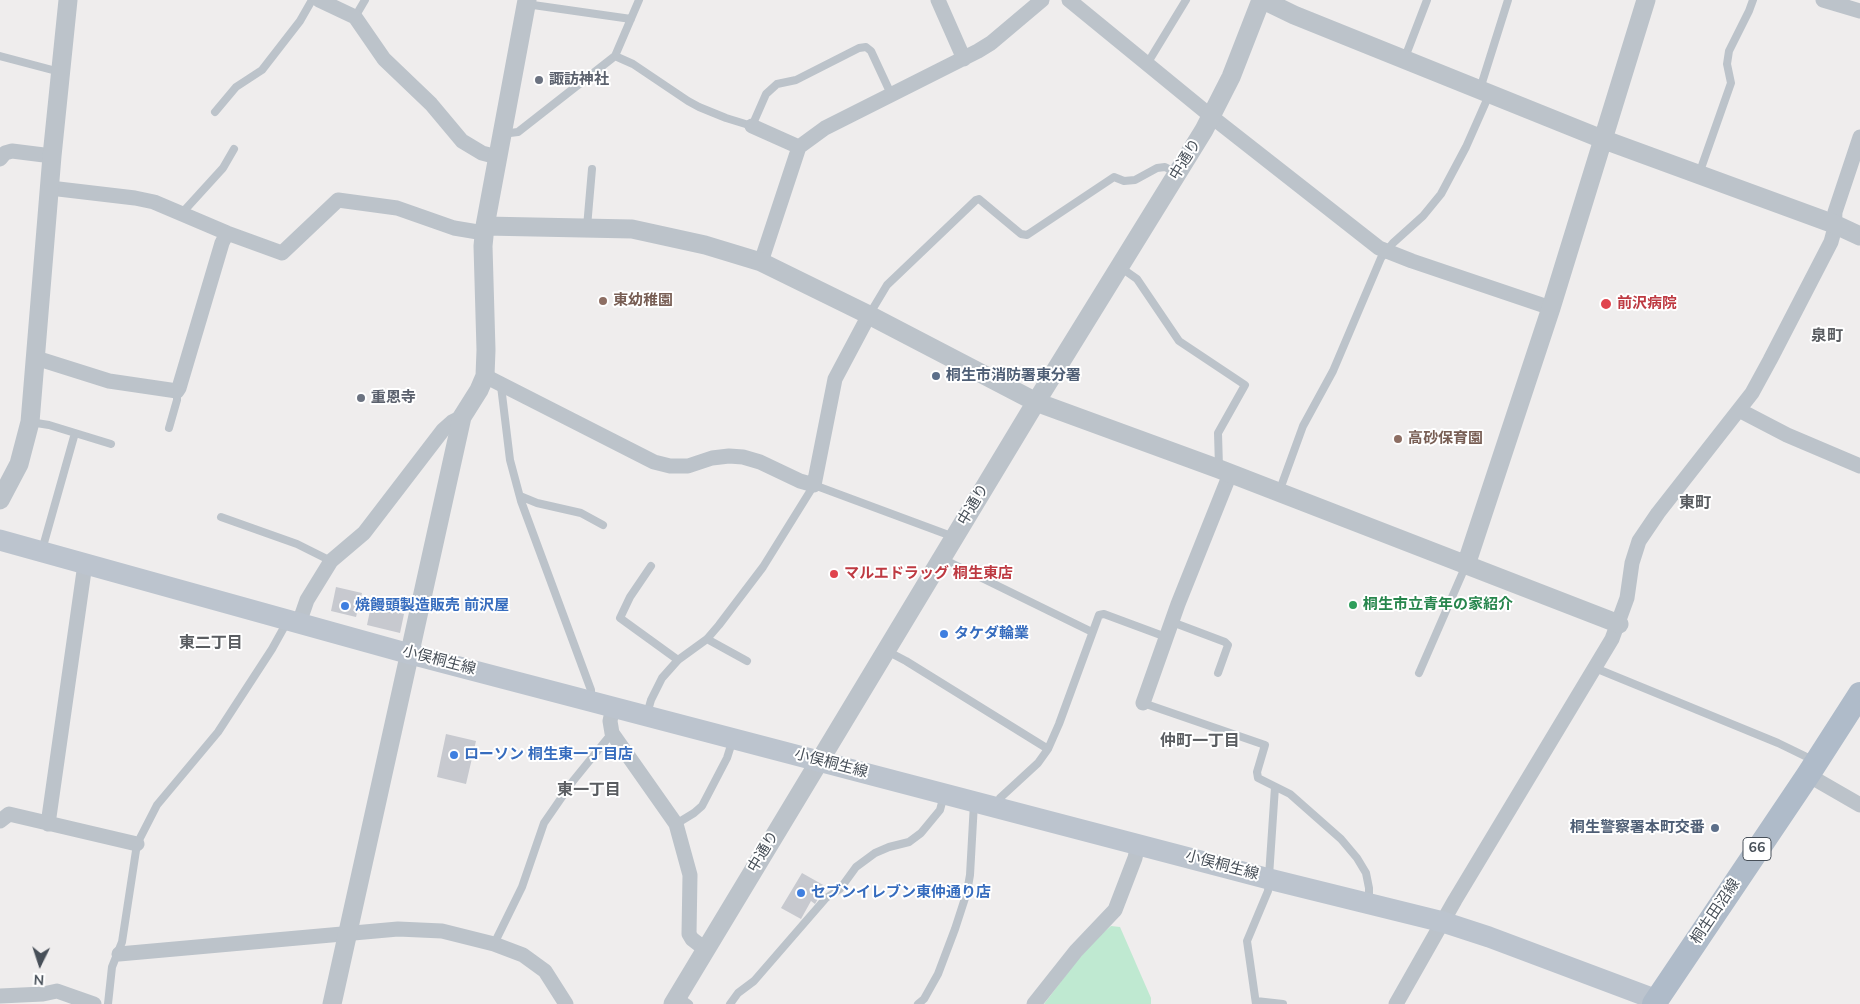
<!DOCTYPE html>
<html>
<head>
<meta charset="utf-8">
<style>
  body { margin:0 }
  #map { position:relative; width:1860px; height:1004px; overflow:hidden; background:#efeded; font-family:"Nunito Sans",sans-serif }
  canvas { display:block }
  .north { position:absolute; left:15px; top:939px; width:50px; height:50px; -webkit-text-stroke:4px #fff; paint-order:stroke; rotate:184deg; font-size:14px; font-weight:700; line-height:20px; text-align:center; color:#474f58 }
  .north::after { content:''; display:block; margin:auto; width:18px; height:22px; background:#474f58; clip-path:polygon(50% 0,100% 100%,50% 72%,0 100%) }
</style>
</head>
<body>
<div id="map">
<canvas width="1860" height="1004"></canvas>
<div class="north">N</div>
</div>
<script>
const g = document.querySelector('canvas').getContext('2d');
g.lineJoin = 'round';
function fill(path, color) { g.fillStyle = color; g.fill(path, 'evenodd'); }
const shape = rows => new Path2D(rows.map(r => 'M' + r).join(''));
function trace(path, color, width, dash) { g.strokeStyle = color; g.lineWidth = width; g.lineCap = dash ? 'butt' : 'round'; g.setLineDash(dash || []); g.stroke(path); }
function drawText(font, color, halo, rows, align = 'center') {
  g.font = font + ' "Nunito Sans","Noto Sans JP",sans-serif'; g.lineWidth = 4; g.setLineDash([]); g.textBaseline = 'middle'; g.strokeStyle = halo; g.fillStyle = color; for (const [text, x, y, turn = 0] of rows) {
    g.save(); g.translate(x, y); g.rotate((+turn || 0) * Math.PI / 180); g.textAlign = isNaN(turn) ? turn : align; if (halo) g.strokeText(text, 0, 0); g.fillText(text, 0, 0); g.restore();
  }
}
fill(shape([
  [1111,926,1120,927,1151,998,1151,1004,1044,1004,1075,963,1099,936]
]), '#bfe9d1');
fill(shape([
  [336,587,362,593,356,617,331,611],
  [371,606,404,614,400,633,367,625],
  [446,734,476,741,466,784,437,777],
  [802,873,825,886,815,904,811,901,801,919,781,908]
]), '#c7c9cf');
trace(shape([
  [526,4,631,19],
  [355,17,365,0],
  [0,56,60,72],
  [615,56,633,64,688,101,699,107,726,118,752,126,766,94,777,84,796,80,859,48,866,47,871,51,891,94],
  [1404,60,1427,0],
  [1147,64,1186,0],
  [1480,89,1508,0],
  [215,112,236,87,262,70,300,21,312,0],
  [502,134,518,132,615,56,639,0],
  [1699,174,1731,83,1727,64,1729,51,1749,11,1753,0],
  [182,213,223,168,234,149],
  [587,227,592,169],
  [1120,267,1137,279,1179,341,1245,385,1218,433,1219,467],
  [869,315,887,285,976,200,979,199,1021,234,1027,235,1114,177,1124,181,1135,180,1157,168,1165,167,1177,173],
  [501,386,510,460,521,501,591,690,591,700],
  [30,422,49,425,111,444],
  [169,428,177,400,177,391],
  [1279,492,1303,426,1333,371,1381,258,1393,243,1423,216,1441,194,1466,147,1489,95],
  [520,496,537,503,581,513,603,525],
  [221,517,297,544,331,561],
  [42,550,75,433],
  [943,559,1092,632],
  [651,566,630,597,620,618,678,660],
  [1172,622,1225,642,1228,645,1218,673],
  [707,639,747,661],
  [887,651,906,661,1048,749],
  [1595,668,1778,743,1815,761],
  [1419,673,1466,565],
  [1143,703,1265,745,1257,772,1258,778,1290,794,1341,839,1357,858,1366,873,1369,888,1369,902],
  [647,714,651,700,662,678,678,660,707,639,719,625,763,567,814,485,954,537],
  [996,806,1000,798,1038,763,1048,749,1059,724,1099,615,1104,614,1166,637],
  [676,824,694,813,702,806,727,758,733,739],
  [494,944,522,887,544,823,573,781,612,733],
  [678,996,689,1004],
  [1256,1001,1283,1004],
  [108,1004,112,967,122,942,137,844,157,805,218,732,272,649,287,622],
  [730,1004,738,993,754,981,826,898,840,889,856,867,875,853,889,847,909,842,921,833,940,810,944,795],
  [918,1004,924,999,938,974,955,929,967,892,970,875,974,803],
  [1256,1004,1247,941,1268,891,1275,787]
]), '#bcc3ca', 8);
trace(shape([
  [319,0,355,17,384,59,431,104,462,141,482,153,497,157],
  [938,0,964,59],
  [1069,0,1212,117,1379,248,1412,261,1551,308],
  [1823,0,1860,11],
  [752,126,799,147],
  [0,159,5,153,12,151,52,156],
  [50,188,135,198,154,202,227,233,282,253,338,200,397,208,454,228,484,233],
  [761,262,799,147,825,128,978,51,991,43,1042,0],
  [36,358,109,381,177,391,179,388,222,243,227,233],
  [485,376,654,462,670,466,688,466,712,458,729,456,743,457,760,462,800,481,814,485,835,379,869,315],
  [1739,410,1787,435,1860,466],
  [299,623,307,600,331,561,364,533,443,430,452,422,462,417],
  [1143,703,1178,604,1230,474],
  [613,707,610,721,612,733,676,824,690,875,689,934,692,939,705,949],
  [1808,775,1860,805],
  [0,821,9,814,137,844],
  [48,824,85,564],
  [119,954,398,929,442,931,494,944,523,955,545,971,566,1004],
  [0,996,43,994,57,991,94,1004],
  [1034,1004,1076,951,1115,910,1135,858,1138,844],
  [1396,1004,1455,900,1612,639,1627,598,1632,563,1639,541,1658,513,1752,393,1770,360,1831,242,1834,231,1835,212,1860,137]
]), '#bcc3ca', 15);
trace(shape([
  [1263,0,1294,15,1602,139,1834,224,1860,236],
  [485,226,632,229,705,245,761,262,869,315,1036,402,1219,469,1619,624],
  [0,500,19,464,30,422,52,156,68,0],
  [1466,565,1551,308,1646,0],
  [332,1004,462,417,479,390,485,376,486,350,483,246,485,226,527,0],
  [673,1004,1036,402,1204,130,1231,77,1261,0]
]), '#bcc3ca', 19);
trace(shape([
  [0,540,410,654,1269,879,1443,922,1489,937,1657,1000]
]), '#bcc4ce', 21);
trace(shape([
  [1654,1004,1808,775,1860,694]
]), '#afbbc9', 24);
for (const [x, y, r, color] of [
  [539,80,5,"#6b7280"],
  [603,301,5,"#8d6e63"],
  [1606,304,6,"#e0444e"],
  [936,376,5,"#5c6f8a"],
  [361,398,5,"#6b7280"],
  [1398,439,5,"#8d6e63"],
  [834,574,5,"#e0444e"],
  [1353,605,5,"#2e9e5b"],
  [345,606,5,"#3f7fe0"],
  [944,634,5,"#3f7fe0"],
  [454,755,5,"#3f7fe0"],
  [1715,828,5,"#5c6f8a"],
  [801,893,5,"#3f7fe0"]
]) { const dot = new Path2D(); dot.arc(x, y, r, 0, 2 * Math.PI); g.fillStyle = color; g.fill(dot); trace(dot, '#fff', 2); }
for (const [x, y, w] of [
  [1757,849,28]
]) { const box = new Path2D(); box.roundRect(x - w / 2, y - 11.5, w, 23, 4); g.fillStyle = '#fff'; g.fill(box); trace(box, '#474f58', 1); }
drawText('bold 14px', '#474f58', null, [
  ["66",1757,849]
]);
drawText('bold 15px', '#5b616d', '#fff', [
  ["諏訪神社",549,80],
  ["重恩寺",371,398]
], 'left');
drawText('15px', '#474f58', '#fff', [
  ["中通り",1186,160,-58],
  ["中通り",974,505,-59],
  ["小俣桐生線",439,661,15],
  ["小俣桐生線",831,764,15],
  ["中通り",764,852,-59],
  ["小俣桐生線",1222,866,15],
  ["桐生田沼線",1716,912,-56]
]);
drawText('bold 15px', '#785e54', '#fff', [
  ["東幼稚園",613,301],
  ["高砂保育園",1408,439]
], 'left');
drawText('bold 15px', '#be3a42', '#fff', [
  ["前沢病院",1617,304],
  ["マルエドラッグ 桐生東店",844,574]
], 'left');
drawText('bold 15px', '#4e5e75', '#fff', [
  ["桐生市消防署東分署",946,376],
  ["桐生警察署本町交番",1705,828,"right"]
], 'left');
drawText('bold 15px', '#27864d', '#fff', [
  ["桐生市立青年の家紹介",1363,605]
], 'left');
drawText('bold 15px', '#366cbe', '#fff', [
  ["焼饅頭製造販売 前沢屋",355,606],
  ["タケダ輪業",954,634],
  ["ローソン 桐生東一丁目店",464,755],
  ["セブンイレブン東仲通り店",811,893]
], 'left');
drawText('bold 16px', '#5a5d61', '#fff', [
  ["泉町",1827,337],
  ["東町",1695,504],
  ["東二丁目",211,644],
  ["仲町一丁目",1200,742],
  ["東一丁目",589,791]
]);
</script>
</body>
</html>
